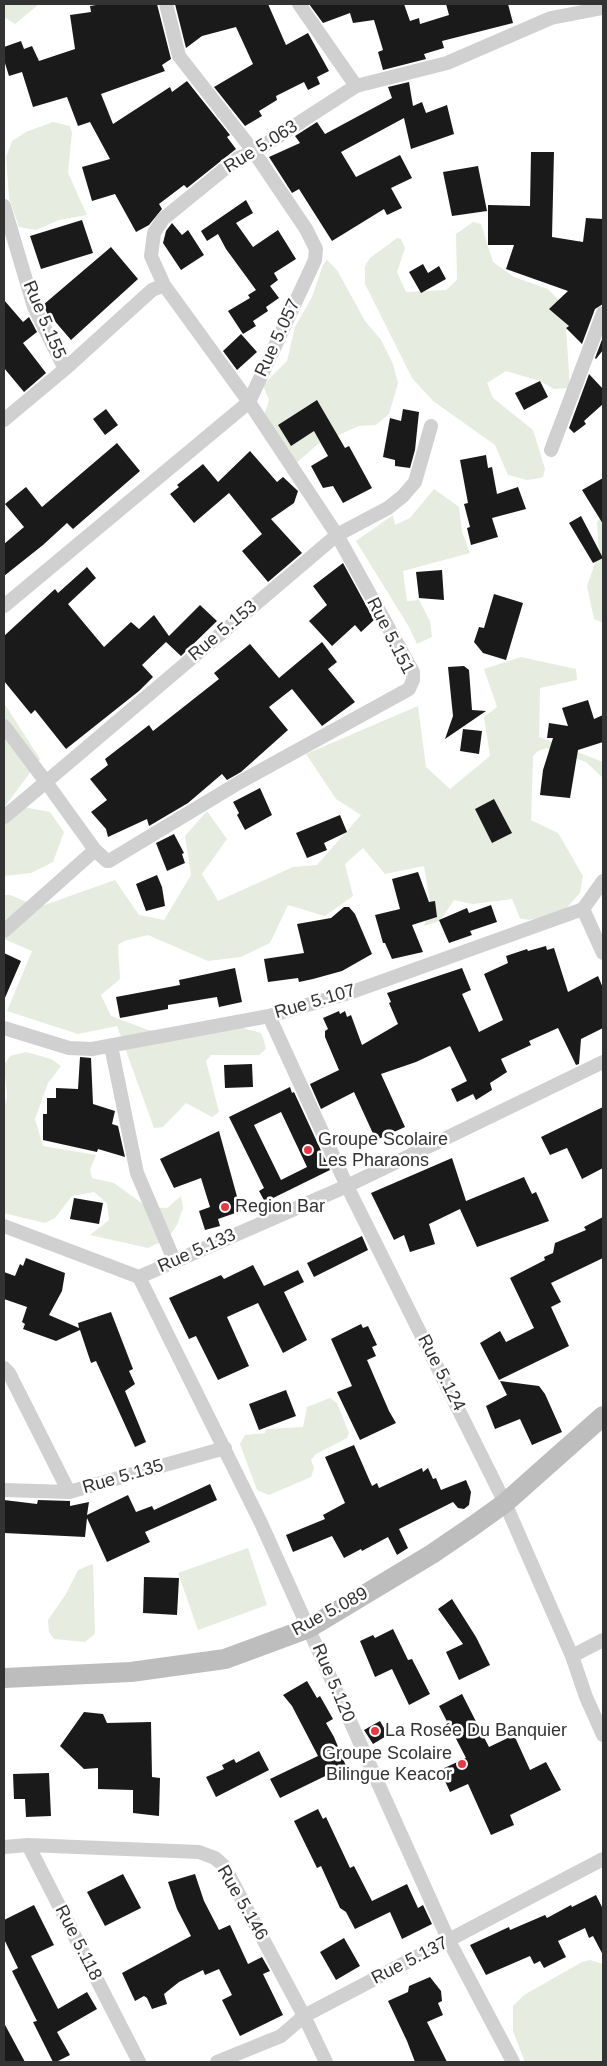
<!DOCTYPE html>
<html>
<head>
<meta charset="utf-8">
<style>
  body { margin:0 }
  #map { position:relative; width:607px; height:2066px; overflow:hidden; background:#fff; font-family:Arial,sans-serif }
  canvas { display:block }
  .frame { position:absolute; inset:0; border:5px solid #333; pointer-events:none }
</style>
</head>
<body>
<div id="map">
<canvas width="607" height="2066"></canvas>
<div class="frame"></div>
</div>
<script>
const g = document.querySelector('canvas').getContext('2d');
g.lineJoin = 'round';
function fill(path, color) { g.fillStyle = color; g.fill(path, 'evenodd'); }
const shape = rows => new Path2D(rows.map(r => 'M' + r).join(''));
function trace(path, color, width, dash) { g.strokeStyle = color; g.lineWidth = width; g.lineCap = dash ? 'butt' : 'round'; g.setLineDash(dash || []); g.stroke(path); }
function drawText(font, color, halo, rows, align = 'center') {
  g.font = font + ' Arial,sans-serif'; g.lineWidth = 5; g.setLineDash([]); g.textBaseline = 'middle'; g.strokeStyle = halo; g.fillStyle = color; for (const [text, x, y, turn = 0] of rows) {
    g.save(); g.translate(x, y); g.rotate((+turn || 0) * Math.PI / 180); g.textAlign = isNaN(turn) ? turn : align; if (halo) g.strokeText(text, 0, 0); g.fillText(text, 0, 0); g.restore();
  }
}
fill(shape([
  [4,4,39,4,15,24,4,17],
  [53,122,70,126,72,133,68,173,87,215,59,220,36,230,19,227,9,198,6,157,12,141,26,132],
  [473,222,481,224,493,262,514,277,548,289,562,304,585,306,566,328,570,388,554,389,540,381,506,371,487,383,493,398,533,430,545,469,543,477,535,479,527,480,508,475,495,445,433,401,412,378,365,284,365,266,370,258,397,238,401,239,405,248,397,272,406,292,446,290,457,280,456,234],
  [327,260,337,270,365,321,381,340,393,364,398,383,389,414,376,425,359,426,318,444,294,465,265,440,264,415,269,400,263,385,287,361,295,327,312,297,323,265],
  [434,489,459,507,462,532,470,553,403,571,407,601,419,600,430,621,432,637,417,644,409,627,356,541,393,515,395,525,410,518],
  [603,515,603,623,594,619,587,586,599,552,597,522],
  [521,657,576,669,577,680,540,688,539,737,603,762,603,778,586,762,546,748,538,751,533,756,531,820,558,833,583,876,580,893,562,913,529,920,520,918,512,899,473,904,454,900,440,921,424,926,430,902,424,866,385,874,363,848,345,864,353,896,325,916,288,905,270,943,241,957,208,961,148,935,124,941,118,945,120,979,101,995,111,1016,148,1030,156,1031,221,1022,261,1033,264,1041,266,1049,259,1055,211,1055,206,1061,219,1112,212,1117,186,1103,163,1127,154,1128,117,1026,78,1034,7,1011,32,951,4,939,4,895,10,895,39,907,115,880,139,915,164,920,191,875,185,836,207,811,227,839,202,874,218,901,293,867,317,865,361,815,336,799,306,754,418,706,426,767,450,789,490,756,484,717,497,707,484,669],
  [4,703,40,759,4,808],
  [18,806,50,812,64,832,53,862,31,873,4,876,4,813],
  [26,1052,51,1059,61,1066,48,1083,35,1119,43,1146,96,1155,90,1170,92,1178,114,1183,147,1207,167,1208,181,1196,183,1208,177,1225,167,1239,148,1248,90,1235,109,1220,107,1203,94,1192,72,1196,55,1218,45,1223,4,1213,4,1109,7,1096,4,1065,10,1056],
  [330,1398,337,1403,349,1433,347,1438,316,1454,311,1460,314,1468,311,1477,269,1495,257,1490,240,1444,245,1435,265,1433,266,1429,303,1427,307,1407],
  [248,1548,267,1605,198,1630,178,1573],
  [93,1564,95,1634,85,1642,54,1639,49,1632,48,1620,66,1594,78,1570],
  [590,1960,603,1964,603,2062,525,2062,513,2031,513,2006,524,1995,582,1962]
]), '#e6ecdf');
fill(shape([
  [102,4,157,4,171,59,162,65,165,71,101,94,113,124,170,87,172,92,187,81,230,135,227,137,236,149,187,188,184,185,159,204,162,209,149,225,136,232,115,194,92,201,82,167,110,159,90,122,78,126,67,97,33,107,22,72,9,76,4,60,4,47,21,41,24,49,32,46,39,61,75,49,70,15,91,12,90,6],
  [175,4,268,4,286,45,308,33,329,71,317,77,320,84,308,90,304,82,276,96,277,100,259,111,262,116,245,126,214,87,253,64,236,27,202,36,186,48],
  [309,4,404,4,410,21,419,18,420,24,449,15,446,4,508,4,513,23,442,41,444,48,424,54,426,59,383,70,378,52,383,50,374,20,353,23,350,13,323,23],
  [409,82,413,106,422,102,426,113,447,105,454,134,411,149,404,118,341,152,356,177,400,155,412,178,391,188,402,208,387,215,384,209,332,241,299,189,292,193,269,157,300,143,295,136,317,122,325,134,392,98,388,87],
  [531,152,554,152,552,237,583,242,586,218,603,219,603,304,595,309,582,344,566,328,569,326,549,309,568,291,506,269,514,245,488,245,488,205,530,206],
  [478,166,487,211,452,216,443,172],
  [246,200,253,213,236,223,253,247,278,230,296,259,274,273,278,280,270,286,279,298,266,307,268,311,253,321,256,326,243,334,228,311,250,298,248,295,256,290,226,249,218,234,207,241,201,231],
  [82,220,93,253,41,269,30,236],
  [172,223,182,235,188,230,204,255,181,270,163,243,166,231],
  [111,247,138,279,71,340,53,319,51,321,43,305],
  [423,264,428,273,439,266,446,279,421,293,409,272],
  [4,300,23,322,29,317,37,332,23,343,46,373,24,392,4,368],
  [241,334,257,352,237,370,223,351],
  [603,337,603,350,596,359,595,358],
  [589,374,603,389,603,404,584,421,586,424,574,433,569,428],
  [540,381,548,397,524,410,515,393],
  [317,400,345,448,349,446,372,488,343,503,333,486,323,488,311,466,328,456,314,431,291,446,278,425],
  [106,409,118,425,105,435,93,419],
  [403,409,419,412,415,450,410,468,395,466,395,460,383,457,390,418,401,421],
  [117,443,140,471,73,529,67,523,43,545,4,576,4,544,24,527,5,504,26,487,42,507],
  [250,451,277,482,283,477,298,491,294,503,271,519,302,553,268,582,242,551,262,534,229,493,194,523,170,494,179,487,177,485,203,464,218,482],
  [486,455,488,468,492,467,497,494,518,487,526,509,492,518,498,537,471,545,467,528,470,527,464,504,468,503,460,460],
  [603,478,603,524,582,490],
  [581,516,603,558,593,563,569,523],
  [343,563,374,620,361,632,355,625,332,646,309,621,327,605,313,586],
  [87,567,96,578,68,604,104,647,131,622,139,629,154,615,169,636,200,605,217,621,181,656,166,642,142,665,153,677,139,691,66,749,35,710,31,714,4,681,4,636,55,589,58,593],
  [442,570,444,600,419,598,416,572],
  [494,594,523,603,506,660,483,653,474,642,479,627,484,628],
  [322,642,337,662,328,669,355,702,322,726,292,689,269,707,288,730,241,772,227,780,222,774,188,803,149,826,147,819,108,837,106,829,91,812,107,800,90,779,108,765,105,759,149,725,153,731,219,679,214,673,250,644,279,678],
  [464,666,469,670,472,710,486,711,445,739,453,716,448,667],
  [588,700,594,719,603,715,603,742,578,750,570,798,540,795,543,770,553,738,547,738,549,723,568,726,562,708],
  [463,729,482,731,479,754,460,751],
  [260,788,272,815,245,830,237,815,239,813,233,802],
  [494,799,512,833,492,843,475,809],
  [340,815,347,832,324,843,327,850,307,858,296,833],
  [174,834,184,853,182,854,185,863,167,871,156,843],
  [418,872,429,902,435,901,437,917,412,925,423,952,392,959,385,943,383,943,375,915,400,909,392,879],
  [157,875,162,887,165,906,146,911,136,884],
  [491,905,497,922,470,931,472,935,449,943,439,920,467,908,469,913],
  [344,907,349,907,355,914,372,954,342,971,313,979,299,982,298,978,268,982,264,959,304,953,297,924,331,918],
  [546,946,547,950,554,948,568,992,598,976,603,988,603,1028,581,1039,579,1064,576,1065,558,1028,529,1041,531,1045,501,1059,507,1072,490,1083,492,1090,476,1100,473,1094,457,1102,451,1089,467,1081,450,1046,416,1062,381,1074,405,1127,376,1140,354,1092,321,1109,310,1084,339,1070,325,1037,325,1031,328,1029,323,1018,339,1011,340,1014,345,1011,347,1017,351,1015,362,1045,398,1024,389,1003,391,1002,387,993,462,968,471,990,462,994,479,1032,503,1020,484,974,508,963,506,956,527,949,528,951],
  [4,953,21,961,4,1000],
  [235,968,242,1002,219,1007,217,997,168,1005,168,1009,120,1018,116,997,180,985,179,980],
  [80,1057,91,1058,93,1104,115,1111,112,1124,118,1126,125,1157,98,1149,97,1152,43,1140,43,1114,47,1114,47,1098,56,1098,56,1088,78,1089],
  [252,1064,253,1087,225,1088,224,1065],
  [290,1087,292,1093,294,1092,330,1170,265,1202,259,1191,264,1188,229,1117],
  [281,1112,307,1167,281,1180,254,1125],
  [603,1107,603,1168,582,1179,567,1148,550,1155,541,1137],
  [219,1131,241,1211,218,1219,220,1226,205,1230,199,1211,210,1207,201,1178,174,1188,160,1159],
  [452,1158,466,1201,524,1177,532,1194,536,1192,549,1221,477,1247,460,1209,429,1224,435,1244,410,1252,404,1235,394,1240,371,1193],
  [74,1198,103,1203,99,1224,70,1219],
  [603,1217,603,1258,551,1283,561,1302,551,1307,569,1346,499,1380,480,1343,500,1331,506,1342,534,1328,510,1278,545,1260,544,1257,553,1253,555,1243,586,1230,584,1227],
  [362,1236,368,1250,314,1277,307,1263],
  [26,1258,65,1273,62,1291,49,1315,79,1328,78,1323,111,1312,133,1369,129,1371,135,1384,125,1391,146,1442,135,1447,96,1361,91,1363,80,1330,56,1341,23,1329,25,1324,22,1322,27,1307,4,1299,4,1272,15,1276,20,1264,23,1266],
  [253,1265,264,1286,298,1270,304,1282,284,1292,307,1340,283,1353,258,1303,227,1317,249,1366,218,1380,196,1336,189,1339,169,1298,221,1275,224,1279],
  [361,1324,363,1328,368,1326,377,1345,372,1347,376,1356,367,1360,389,1411,396,1423,360,1440,337,1392,352,1386,331,1339],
  [500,1381,539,1386,545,1394,562,1432,532,1445,520,1419,495,1429,486,1406,507,1395],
  [286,1390,296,1416,259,1430,249,1404],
  [354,1445,372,1486,377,1483,379,1488,422,1468,423,1472,428,1468,433,1479,436,1478,441,1490,466,1480,471,1492,469,1505,464,1509,458,1508,453,1502,399,1529,408,1548,397,1555,388,1537,362,1551,361,1549,344,1558,332,1536,293,1552,286,1535,325,1519,323,1515,345,1503,325,1457],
  [210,1484,217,1500,145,1532,150,1542,107,1562,87,1518,85,1537,4,1533,4,1500,37,1504,38,1500,70,1501,70,1506,89,1502,87,1515,128,1495,136,1512,152,1506,154,1510],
  [144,1577,179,1578,177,1615,143,1613],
  [452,1599,476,1637,490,1665,459,1680,446,1652,463,1644,438,1609],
  [393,1629,408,1660,412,1659,430,1694,409,1705,392,1669,375,1677,360,1641,373,1635,375,1638],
  [307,1681,317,1698,320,1696,333,1719,326,1723,334,1737,346,1766,280,1798,270,1779,318,1756,292,1706,283,1695],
  [462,1694,489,1747,514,1735,530,1770,546,1762,561,1790,510,1815,514,1825,491,1835,468,1784,450,1792,440,1770,466,1758,439,1706],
  [84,1712,103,1714,107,1723,151,1722,152,1777,160,1778,159,1816,133,1813,133,1790,98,1789,98,1768,84,1769,60,1746],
  [380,1721,388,1735,373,1744,364,1730],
  [259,1751,269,1770,216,1797,206,1777,224,1769,222,1765,234,1759,236,1763],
  [49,1773,51,1816,26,1817,25,1799,14,1799,13,1774],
  [318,1809,323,1819,326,1817,350,1868,354,1866,372,1901,407,1884,418,1908,423,1905,432,1924,402,1939,390,1912,355,1929,346,1912,340,1908,321,1866,317,1868,294,1821],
  [123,1874,141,1908,105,1926,87,1892],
  [195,1874,204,1901,219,1930,230,1925,248,1964,262,1957,270,1971,263,1974,283,2015,240,2036,222,2000,232,1995,219,1969,205,1975,203,1970,179,1982,164,1994,167,2004,152,2009,147,1998,144,1996,135,2001,122,1973,191,1936,177,1909,168,1882],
  [596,1895,603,1909,603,1955,593,1936,589,1938,585,1928,558,1941,566,1957,544,1968,540,1961,534,1964,530,1956,486,1975,470,1945,509,1927,510,1930,545,1915,547,1918,571,1905,572,1907],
  [34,1905,54,1945,31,1956,58,2009,87,1992,97,2009,57,2032,70,2055,56,2062,53,2062,33,2022,37,2021,12,1971,18,1968,4,1939,4,1920],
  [344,1938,360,1966,336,1980,320,1952],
  [430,1977,441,1991,442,2001,438,2003,443,2015,427,2022,447,2062,415,2062,407,2041,388,2001,408,1992,409,1986],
  [4,2023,25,2062,4,2062]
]), '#1a1a1a');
trace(shape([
  [299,4,356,86],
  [4,206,34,307,65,369],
  [4,420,65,369,152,290,164,285,151,256,154,233,163,219,238,158,254,152,356,86,447,63,551,18,603,8],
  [551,450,603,313],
  [4,606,249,402,315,260,316,249,306,229,254,152,179,56,166,4],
  [4,726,46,782,337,535,388,508,403,496,415,482,431,426],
  [4,817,46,782,95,850,107,861,109,861,240,782,409,689,413,680,413,672,337,535,249,402,164,285],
  [583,909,603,953],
  [4,931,95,850],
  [269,1016,347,1186,505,1503,572,1656,586,1697,603,1735],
  [4,1028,69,1048,92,1049,269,1016,352,992,583,909,603,881],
  [111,1046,137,1173,174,1260],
  [4,1226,139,1277,347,1186,603,1062],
  [139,1277,261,1523,449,1941,513,2062],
  [4,1368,9,1373,69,1492,225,1448],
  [4,1490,69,1492],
  [572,1656,603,1640],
  [28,1845,199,1852,215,1858,224,1866,304,2016,326,2062],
  [4,1847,28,1845,139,2062],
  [217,2062,281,2036,304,2016,603,1859]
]), '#d0d0d0', 14);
trace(shape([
  [4,1678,131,1672,225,1659,309,1628,432,1554,473,1526,505,1503,603,1416]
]), '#bdbdbd', 20);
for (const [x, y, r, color] of [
  [308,1150,5,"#e63946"],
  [225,1207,5,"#e63946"],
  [375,1731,5,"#e63946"],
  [462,1764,5,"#e63946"]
]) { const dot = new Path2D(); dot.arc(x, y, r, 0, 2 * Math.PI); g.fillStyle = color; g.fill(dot); trace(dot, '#fff', 2); }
drawText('18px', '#333', '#fff', [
  ["Rue 5.063",261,147,-32],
  ["Rue 5.155",44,320,67],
  ["Rue 5.057",278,338,-65],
  ["Rue 5.153",223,631,-40],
  ["Rue 5.151",390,636,63],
  ["Rue 5.107",315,1002,-16],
  ["Rue 5.133",197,1251,-24],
  ["Rue 5.124",441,1373,63],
  ["Rue 5.135",123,1477,-16],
  ["Rue 5.089",330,1612,-28],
  ["Rue 5.120",333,1683,67],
  ["Rue 5.146",242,1903,60],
  ["Rue 5.118",78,1943,63],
  ["Rue 5.137",410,1961,-27]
]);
drawText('18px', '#333', '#fff', [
  ["Groupe Scolaire",318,1140],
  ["Les Pharaons",318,1161],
  ["Region Bar",235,1207],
  ["La Rosée Du Banquier",385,1731],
  ["Groupe Scolaire",452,1754,"right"],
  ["Bilingue Keacor",452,1775,"right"]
], 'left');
</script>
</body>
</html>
